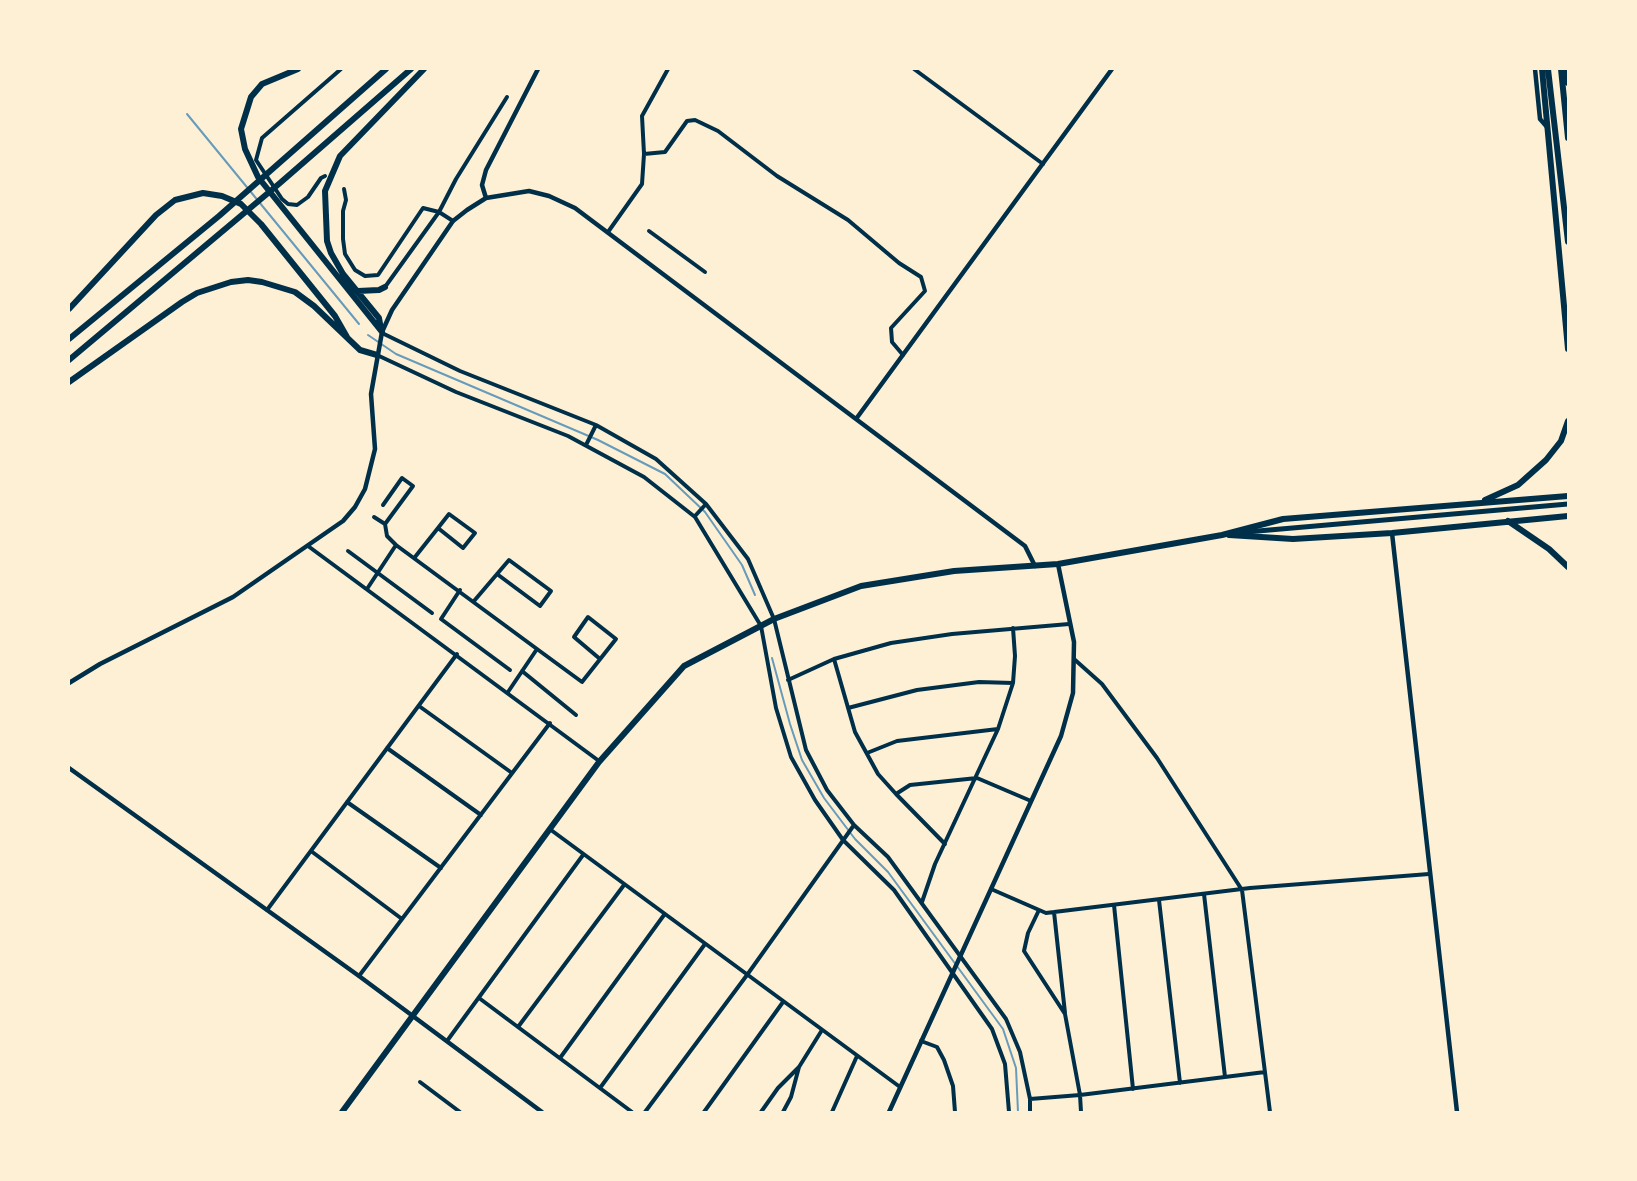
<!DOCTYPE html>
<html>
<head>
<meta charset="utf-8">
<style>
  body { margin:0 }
  #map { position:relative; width:1637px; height:1181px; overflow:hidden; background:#fdf0d5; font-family:Karla,sans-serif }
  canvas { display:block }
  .frame { position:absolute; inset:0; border:70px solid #fdf0d5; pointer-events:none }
</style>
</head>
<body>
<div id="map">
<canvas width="1637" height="1181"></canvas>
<div class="frame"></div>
</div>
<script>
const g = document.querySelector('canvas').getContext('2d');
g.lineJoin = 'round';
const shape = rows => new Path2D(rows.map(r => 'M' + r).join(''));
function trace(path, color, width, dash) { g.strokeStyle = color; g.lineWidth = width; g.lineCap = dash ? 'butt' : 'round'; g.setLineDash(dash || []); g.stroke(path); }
trace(shape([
  [187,114,359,324],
  [368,335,396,354,598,440,665,474,705,512,742,565,755,595],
  [772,658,790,724,802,760,824,798,855,839,888,872,1003,1029,1016,1068,1018,1112]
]), '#669bbc', 2);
trace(shape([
  [914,69,1043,164],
  [644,154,665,152,687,121,695,120,718,131,777,176,848,220,899,263,921,277,925,291,891,328,892,342,903,355],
  [325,176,321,178,308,197,297,205,288,204,282,199,256,160,262,138,341,69],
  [344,189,346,200,343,211,343,239,345,254,355,270,365,276,378,275,423,208,439,212,453,221],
  [649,231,705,272],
  [608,232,642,184,644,154,642,116,668,69],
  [385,287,439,212,456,179,507,97],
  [382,333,460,371,596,425,656,459,706,504,748,559,774,619,806,750,827,790,854,825,888,857,1006,1019,1020,1052,1030,1099,1030,1112],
  [377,355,456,392,568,436,644,477,695,517,761,626,776,708,791,757,815,800,843,840,894,890,992,1029,1005,1064,1009,1112],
  [586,445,596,425],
  [383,505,402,478,413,486,385,524],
  [695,516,706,504],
  [374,517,385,524,387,536,396,545,537,649],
  [308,546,599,761],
  [348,551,432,613],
  [415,557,438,528,449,514,475,533,463,548,438,528],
  [367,589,396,545],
  [460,590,441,619,510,670],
  [474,601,509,560,551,591,540,606,497,574],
  [834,659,855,732,878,774,896,794,910,785,977,778,1031,801],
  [1074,659,1102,684,1157,758,1242,890,1270,1112],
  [522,671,576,715],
  [788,680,834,659,891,643,952,634,1069,624],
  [508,692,537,649,582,682,616,639,588,617,574,637,600,659],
  [419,706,512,773],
  [848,708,917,690,979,682,1013,683],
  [387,748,481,815],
  [867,753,897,741,998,729],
  [896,794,945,844],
  [347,802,441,868],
  [551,830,900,1087],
  [311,851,402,919],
  [991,889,1046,913,1250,888,1429,874],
  [1204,894,1225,1077],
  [1159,900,1180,1083],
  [922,902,935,864,998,729,1013,683,1015,656,1013,628],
  [1114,905,1133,1089],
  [267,910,457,654],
  [1039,910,1028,933,1024,951,1065,1014,1080,1095,1081,1112],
  [1054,912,1065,1013],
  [359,976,550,723],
  [479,998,632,1112],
  [518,1027,624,885],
  [447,1041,583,855],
  [921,1041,937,1047,944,1060,953,1086,955,1112],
  [560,1058,664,915],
  [420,1082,460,1112],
  [600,1088,705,944],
  [1030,1099,1080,1095,1265,1072],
  [645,1112,747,975,854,825],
  [704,1112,783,1002],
  [761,1112,778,1088,799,1067,822,1030],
  [783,1112,791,1097,799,1067],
  [832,1112,857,1056]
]), '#003049', 4);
trace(shape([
  [1535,69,1540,119,1547,127],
  [486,198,482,185,486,170,538,69],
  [856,419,1112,69],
  [1392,533,1457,1112],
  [69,683,100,664,233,597,343,521,355,507,365,489,375,449,371,394,382,332,392,310,453,221,467,210,486,198,529,191,549,196,575,208,1025,546,1035,566],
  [69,768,359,976,542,1112],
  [889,1112,1061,736,1073,693,1074,642,1058,564]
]), '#003049', 4.5);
trace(shape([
  [1235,533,1568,504]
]), '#003049', 5);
trace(shape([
  [1542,69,1568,349],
  [1548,69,1568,242],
  [1561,69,1568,138],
  [1564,69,1568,83],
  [1485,500,1518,485,1546,460,1561,441,1568,421],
  [1508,521,1549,549,1568,567],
  [1229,535,1293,539,1392,533,1568,516],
  [342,1112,599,762,684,666,774,619,861,586,954,571,1058,564,1222,535,1283,519,1568,496]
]), '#003049', 6);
trace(shape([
  [298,69,262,84,251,97,241,129,245,149,258,177,382,332],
  [358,291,379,290,385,287],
  [69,309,156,215,175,200,203,193,222,196,241,204,261,224,335,316,347,337],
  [381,329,379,318,343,274,331,253,327,241,325,191,340,156,424,69],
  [69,339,219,216,386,69],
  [69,360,280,183,411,69],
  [69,382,182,302,197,293,231,282,248,280,262,282,295,292,314,306,360,350,377,355]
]), '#003049', 6);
</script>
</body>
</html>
